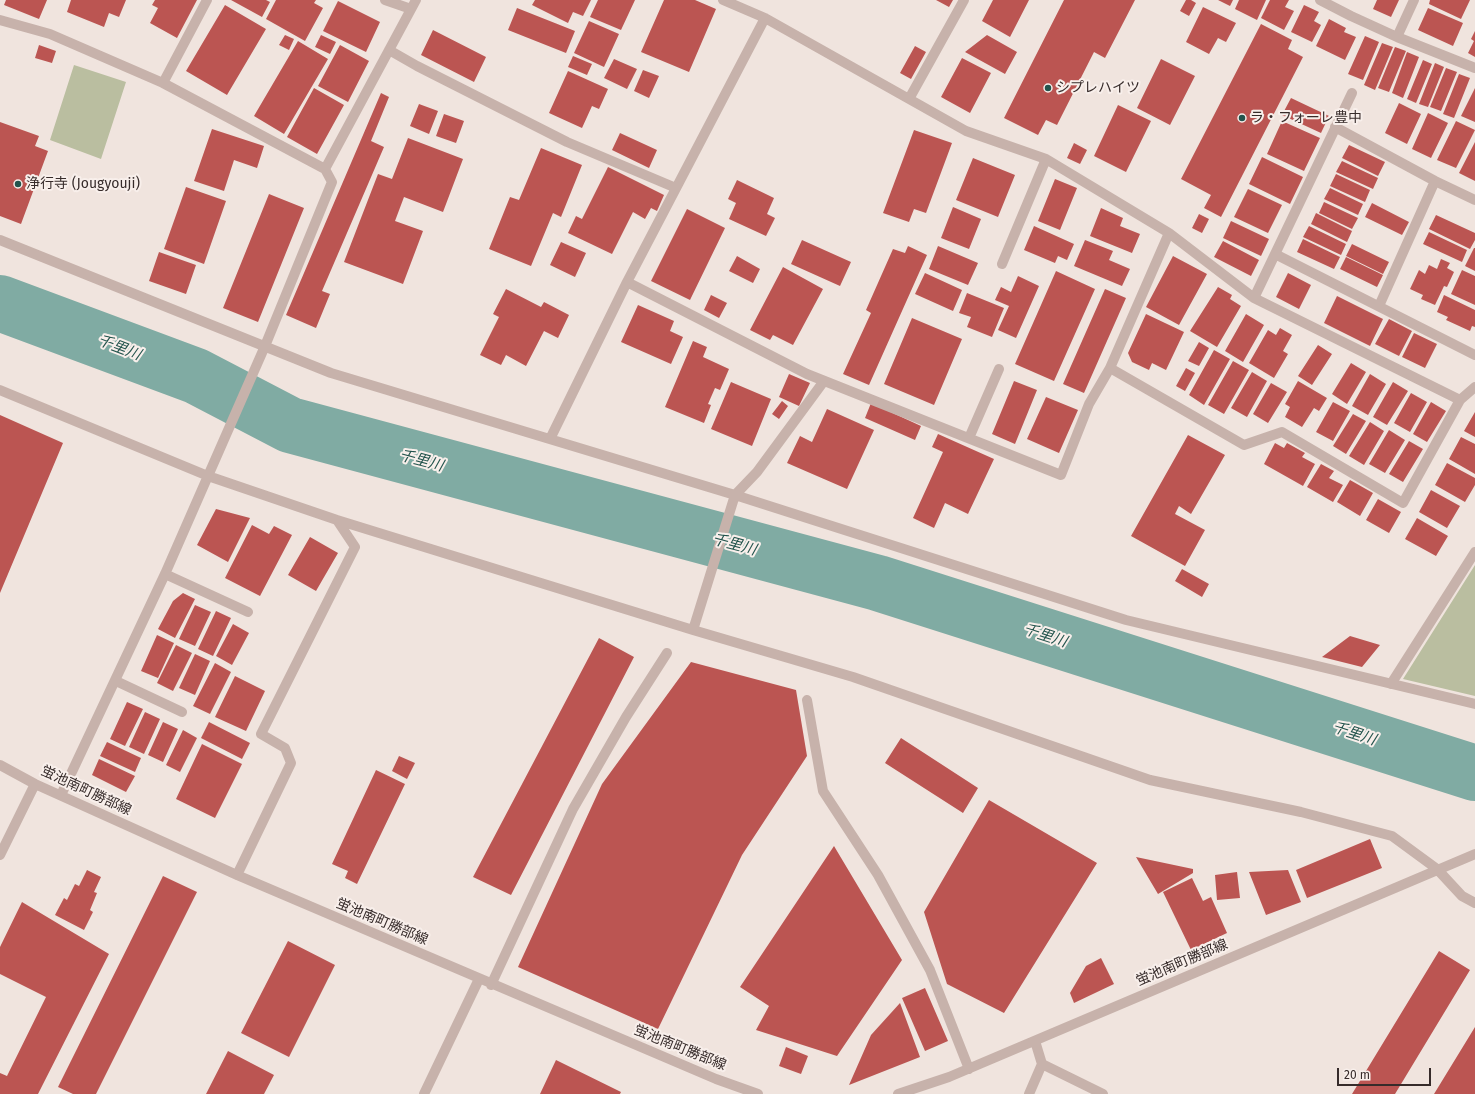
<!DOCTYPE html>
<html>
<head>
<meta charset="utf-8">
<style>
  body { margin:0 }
  #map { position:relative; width:1475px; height:1094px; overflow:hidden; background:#f0e4de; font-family:"Fira Sans",sans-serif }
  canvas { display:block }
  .scale { position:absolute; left:1337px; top:1068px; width:94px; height:18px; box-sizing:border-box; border:2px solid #362b2a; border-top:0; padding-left:5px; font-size:12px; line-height:14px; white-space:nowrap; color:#362b2a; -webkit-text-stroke:3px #f8efeb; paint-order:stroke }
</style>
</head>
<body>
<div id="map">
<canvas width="1475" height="1094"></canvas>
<div class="scale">20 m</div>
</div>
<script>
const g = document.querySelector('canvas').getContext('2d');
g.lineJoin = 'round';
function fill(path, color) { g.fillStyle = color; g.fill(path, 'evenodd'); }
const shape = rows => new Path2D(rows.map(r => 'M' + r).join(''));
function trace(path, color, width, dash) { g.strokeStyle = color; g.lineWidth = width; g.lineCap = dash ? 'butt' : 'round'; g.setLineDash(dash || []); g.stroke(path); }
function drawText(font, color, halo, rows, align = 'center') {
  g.font = font + ' "Fira Sans","Noto Sans JP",sans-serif'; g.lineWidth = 4; g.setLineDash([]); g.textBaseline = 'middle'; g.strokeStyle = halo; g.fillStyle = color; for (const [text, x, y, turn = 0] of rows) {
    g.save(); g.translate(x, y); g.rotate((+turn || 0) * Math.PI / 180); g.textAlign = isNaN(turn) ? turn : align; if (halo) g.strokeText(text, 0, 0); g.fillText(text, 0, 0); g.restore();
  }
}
fill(shape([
  [74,65,126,82,101,159,50,140],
  [1475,565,1475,696,1403,679]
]), '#babea0');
trace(shape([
  [0,303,196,376,290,425,878,583,1475,773]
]), '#80aba3', 56);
fill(shape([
  [6,0,47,0,39,19,4,5],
  [71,0,126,0,119,17,109,13,104,27,67,12],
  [155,0,197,0,177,38,150,23,158,8,152,5],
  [231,0,266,0,270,2,262,17],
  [276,0,316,0,314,3,323,8,305,41,266,19],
  [535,0,591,0,583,16,573,12,568,23,532,5],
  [598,0,635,0,621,30,590,17],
  [664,0,695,0,716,9,689,72,641,52],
  [936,0,953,0,949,7],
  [993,0,1029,0,1010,37,982,21],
  [1064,0,1135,0,1105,58,1094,52,1057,125,1046,120,1038,135,1004,118],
  [1186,0,1191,0,1196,3,1189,16,1180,11],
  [1218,0,1233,0,1230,6],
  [1239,0,1266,0,1257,20,1235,9],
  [1270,0,1289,0,1285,7,1294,11,1284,30,1261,18],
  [1377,0,1399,0,1391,17,1373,9],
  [1430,0,1470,0,1461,19,1429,4],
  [338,1,380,22,366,52,323,31],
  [225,5,266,29,227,95,186,71],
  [1304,5,1319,12,1314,21,1321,25,1312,42,1291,32],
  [1203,7,1236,23,1226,42,1218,38,1209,54,1186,42],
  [517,8,575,31,566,53,508,30],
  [1428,8,1463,23,1453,46,1418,30],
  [1329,19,1346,28,1344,32,1356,37,1345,60,1316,46],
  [589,21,619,34,604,67,574,53],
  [1261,24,1292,40,1288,49,1303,57,1221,217,1204,208,1211,195,1181,179],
  [433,30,486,57,474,82,421,55],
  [1475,31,1475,57,1468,53,1474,41,1471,39],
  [285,35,294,39,289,50,279,45],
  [321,35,336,42,330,54,315,47],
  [987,35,1017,52,1005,74,965,52],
  [1365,36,1379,42,1363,80,1348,74],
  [298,41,328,59,284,134,254,116],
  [1382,43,1393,47,1375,90,1364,85],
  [39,45,56,51,52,63,35,58],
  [340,45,369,61,348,102,318,86],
  [915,46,926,52,911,79,900,73],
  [1395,47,1406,51,1389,92,1378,88],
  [1407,52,1419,57,1403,98,1392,93],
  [573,56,592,64,587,75,568,67],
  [962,58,991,73,970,113,941,97],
  [614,59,637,69,627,89,604,78],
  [1161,59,1195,76,1170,125,1137,108],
  [1423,60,1432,64,1416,103,1407,99],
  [1435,63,1444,67,1428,107,1419,104],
  [1446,68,1457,72,1441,111,1430,107],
  [643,70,659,76,649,98,634,91],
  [568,71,608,89,599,109,592,106,582,128,549,113],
  [1459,74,1470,78,1454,118,1443,114],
  [314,88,344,105,317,154,287,137],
  [1475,88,1475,122,1461,116],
  [381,93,389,97,371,141,384,147,322,291,330,294,316,328,286,315],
  [1291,98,1329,116,1321,133,1282,115],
  [1399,103,1421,114,1407,144,1385,133],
  [419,104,438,111,429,134,410,126],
  [1118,105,1151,121,1126,172,1094,156],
  [1428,113,1448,123,1431,158,1412,149],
  [444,114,464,121,456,143,436,136],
  [1282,121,1320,138,1304,171,1267,154],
  [1456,121,1475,130,1456,168,1437,160],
  [0,122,39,136,35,146,48,151,21,224,0,216],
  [212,129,264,146,257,168,234,160,224,191,194,181],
  [914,130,952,143,926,213,914,209,909,222,883,213],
  [620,133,657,150,649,168,612,150],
  [408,138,463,159,443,212,404,197,395,221,423,231,403,284,344,262,378,174,392,179],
  [1475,142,1475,181,1459,173],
  [1074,143,1087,150,1080,164,1067,158],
  [1349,145,1385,162,1378,176,1342,158],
  [541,148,582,165,561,217,553,213,531,266,489,249,510,197,519,200],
  [1262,157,1303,177,1290,204,1249,184],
  [973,158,1015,175,998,217,956,200],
  [1342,161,1378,178,1373,189,1336,172],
  [608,167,664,195,657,211,651,208,645,219,633,212,612,254,568,233,576,216,582,219],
  [1336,174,1370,190,1365,202,1330,186],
  [1055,179,1077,188,1060,230,1038,221],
  [737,180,774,198,767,214,775,218,766,236,729,219,736,203,728,199],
  [186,187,226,201,204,264,164,249],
  [1330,188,1363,204,1358,215,1324,199],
  [1248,189,1282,205,1268,233,1234,217],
  [269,194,304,208,258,322,223,308],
  [1324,202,1358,218,1352,229,1319,213],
  [1372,203,1409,222,1402,235,1365,217],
  [953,207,981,219,969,249,941,238],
  [1101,208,1123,218,1120,226,1140,234,1132,253,1090,236],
  [687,209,725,228,690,300,651,281],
  [1316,213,1352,231,1347,242,1311,224],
  [1199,214,1209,219,1202,233,1192,228],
  [1436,215,1475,233,1475,240,1470,249,1429,229],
  [1231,221,1269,239,1261,256,1223,238],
  [1034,226,1074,244,1067,260,1058,256,1055,263,1024,250],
  [1309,226,1346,244,1341,255,1303,237],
  [1429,232,1467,250,1462,262,1423,244],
  [1303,239,1340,257,1334,269,1297,252],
  [802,240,851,262,840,286,791,264],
  [1085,240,1113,251,1109,260,1130,269,1122,286,1074,266],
  [1223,241,1259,260,1251,276,1214,257],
  [561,242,586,253,575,277,550,265],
  [1352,244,1389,262,1383,274,1346,256],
  [908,246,927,255,869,385,843,374,871,313,866,310,893,249,905,253],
  [938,246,978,263,968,285,929,269],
  [1474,248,1475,248,1475,271,1465,266],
  [159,252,196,265,186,294,149,281],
  [737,256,760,269,753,283,729,271],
  [1173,256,1207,274,1179,325,1146,307],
  [1346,257,1383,275,1377,287,1340,269],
  [1441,259,1450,263,1447,268,1454,272,1447,287,1444,286,1435,305,1421,299,1423,295,1410,289,1419,270,1425,274,1429,265,1437,269],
  [783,267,823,289,793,345,773,335,770,340,750,330],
  [1462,270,1475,276,1475,305,1451,294],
  [1056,271,1095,289,1054,381,1015,364],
  [925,273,962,290,953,311,915,294],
  [1288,273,1311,285,1299,309,1276,297],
  [1018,276,1039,286,1016,338,998,330,1009,306,995,300,1001,287,1011,292],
  [1218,287,1232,295,1230,299,1241,306,1217,347,1190,331],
  [506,289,541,307,544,302,569,315,558,338,544,331,526,366,506,355,501,365,480,355,499,317,493,314],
  [1105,289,1126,298,1084,393,1063,384],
  [967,293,1004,308,992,337,967,327,971,317,959,313],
  [711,295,727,303,719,318,704,310],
  [1444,295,1475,310,1475,327,1472,326,1470,331,1446,320,1448,317,1437,312],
  [1337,296,1383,319,1370,346,1324,323],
  [638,305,674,321,670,331,683,337,671,364,621,342],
  [1146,314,1184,332,1166,370,1152,363,1149,370,1132,362,1128,353],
  [1246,314,1264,325,1243,362,1225,351],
  [912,318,962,339,934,405,884,384],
  [1389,319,1412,331,1399,356,1375,344],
  [1280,328,1292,335,1283,351,1288,354,1274,378,1249,363,1268,330,1276,335],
  [1414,333,1437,344,1425,368,1402,357],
  [693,341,707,347,703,357,729,369,720,390,715,388,708,404,711,405,704,423,665,407],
  [1199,342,1209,348,1199,366,1188,361],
  [1318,345,1332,354,1312,385,1298,376],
  [1214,350,1230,359,1204,405,1189,395],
  [1233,361,1249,370,1224,414,1208,405],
  [1351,363,1366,372,1347,404,1332,394],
  [1186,368,1195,373,1185,391,1176,386],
  [1252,372,1267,381,1247,417,1231,408],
  [789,374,810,383,799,406,779,397],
  [1370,374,1386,384,1368,415,1352,406],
  [1014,381,1037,390,1015,444,992,434],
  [1298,381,1327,398,1319,411,1314,408,1302,427,1285,417,1290,407,1285,404],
  [731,382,771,399,752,446,711,429],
  [1393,382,1408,391,1387,425,1373,417],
  [1271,383,1287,392,1268,423,1253,414],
  [1411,393,1427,402,1410,432,1394,423],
  [1046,397,1078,410,1059,453,1027,439],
  [782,401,788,406,779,419,772,414],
  [1333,402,1350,411,1333,441,1316,432],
  [1431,402,1446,411,1427,442,1413,434],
  [871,403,921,426,915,440,865,418],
  [827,409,874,430,847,489,787,463,800,436,812,442],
  [1475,412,1475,437,1464,431],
  [1353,414,1366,421,1346,454,1333,446],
  [0,415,63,443,0,593],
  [1370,422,1384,431,1364,465,1349,456],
  [1389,430,1405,440,1385,473,1369,464],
  [938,434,994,459,968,514,945,503,934,528,913,518,943,452,932,447],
  [1188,435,1225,455,1191,514,1179,506,1175,514,1205,530,1185,566,1131,536],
  [1461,437,1475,444,1475,474,1449,459],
  [1409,441,1423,449,1403,482,1389,474],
  [1275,443,1284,448,1287,443,1305,453,1302,457,1315,464,1303,486,1264,464],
  [1447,463,1475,478,1475,485,1465,502,1435,485],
  [1321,464,1334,471,1329,478,1343,485,1333,502,1307,487],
  [1350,480,1373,493,1360,516,1337,502],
  [1431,490,1460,506,1447,528,1419,512],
  [1378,499,1401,512,1389,533,1366,520],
  [216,509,250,518,228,562,197,545],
  [1417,518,1448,536,1436,556,1405,539],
  [252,525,269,534,274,526,292,535,260,596,225,578],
  [310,537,338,553,316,591,288,575],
  [1182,569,1209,584,1202,597,1175,581],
  [183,593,195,599,175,638,158,629,173,601],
  [195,605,211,612,195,646,179,639],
  [216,611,231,618,213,656,198,649],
  [233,624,249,633,232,665,216,656],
  [157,635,174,643,158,678,141,671],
  [1350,636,1380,645,1362,667,1322,657],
  [599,638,634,657,511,895,473,877],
  [176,645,192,653,173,691,157,683],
  [195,654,210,661,195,695,179,688],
  [691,662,796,690,807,756,742,855,658,1029,518,967,602,784],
  [215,663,231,672,210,714,193,706],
  [235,676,265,691,246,731,215,717],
  [127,702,143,709,125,746,110,739],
  [145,712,160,719,144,754,129,747],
  [163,722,178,729,163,762,148,755],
  [209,722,250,743,242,759,201,738],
  [183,730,197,738,180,772,166,765],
  [901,738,978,788,963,813,885,763],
  [107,742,141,758,135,772,100,756],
  [202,744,242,764,215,818,176,799],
  [399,756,415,763,407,779,392,771],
  [99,759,135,776,126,792,92,775],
  [376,770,405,784,357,884,345,878,348,871,332,864],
  [989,800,1097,863,1004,1013,947,984,924,912],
  [1370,839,1382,868,1307,898,1296,870],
  [834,846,902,960,837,1056,756,1030,769,1006,740,987],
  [1136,857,1193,869,1193,873,1158,894],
  [87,870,101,877,94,892,97,893,90,910,93,912,84,930,55,915,64,898,67,900,75,884,79,886],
  [1288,870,1301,902,1266,915,1249,872],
  [1237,872,1240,898,1217,900,1215,875],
  [163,876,197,892,96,1094,73,1094,58,1087],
  [1192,878,1203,901,1211,897,1227,933,1191,950,1163,892],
  [22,902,109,954,38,1094,0,1094,0,1073,7,1076,46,997,0,974,0,947],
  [288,941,335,965,289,1057,241,1033],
  [1439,951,1470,970,1395,1094,1352,1094],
  [1101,958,1114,984,1074,1003,1070,993,1086,966],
  [925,988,948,1041,925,1051,902,998],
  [900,1003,920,1057,849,1085,871,1035],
  [1475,1027,1475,1094,1434,1094],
  [786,1047,808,1056,801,1074,779,1066],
  [228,1051,274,1075,264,1094,206,1094],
  [556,1060,621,1092,620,1094,540,1094]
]), '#bb5552');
trace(shape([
  [385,0,411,9],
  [723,0,765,18,966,131,1046,159,1169,233,1254,298,1460,400,1475,387],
  [1320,0,1351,16,1397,37,1475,68],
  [0,20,50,34,163,83,325,169,416,0],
  [1397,37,1414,0],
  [389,50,417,66,567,142,676,188],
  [163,83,207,0],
  [909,99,964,0],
  [1335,127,1435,181,1475,200],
  [0,240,331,373,735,495,1126,620,1475,704],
  [1275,254,1475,355],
  [1002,264,1046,159],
  [627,282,807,374,1061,475,1089,404,1110,368,1169,233],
  [1254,298,1352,93],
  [1379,306,1435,181],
  [1110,368,1244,445,1282,432,1403,503,1460,400],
  [0,390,208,476,337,520,693,630,853,677,1150,780,1301,812,1392,836,1437,869,1462,896,1475,903],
  [969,438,999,369],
  [550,439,627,282,765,18],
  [165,574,248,612],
  [693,630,735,495,757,472,824,381],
  [116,681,182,712],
  [1391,684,1475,552],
  [807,700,823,791,878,875,930,970,969,1069],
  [0,765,35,784,237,875,716,1079,758,1094],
  [61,795,165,574,265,346,332,182,325,169],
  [0,855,35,784],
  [237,875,291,763,285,748,261,734,355,547,337,520],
  [491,985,573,809,626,717,667,653],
  [1035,1041,1042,1064,1103,1094],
  [424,1094,479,979],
  [898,1094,949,1077,1475,854],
  [1029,1094,1042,1064]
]), '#c7b2ab', 10);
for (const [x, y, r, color] of [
  [1048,88,4,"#23544d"],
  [1242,118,4,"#23544d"],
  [18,184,4,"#23544d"]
]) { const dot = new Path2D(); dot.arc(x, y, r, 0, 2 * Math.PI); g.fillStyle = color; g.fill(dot); trace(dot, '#f8efeb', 1.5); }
drawText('14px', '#362b2a', '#f8efeb', [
  ["シプレハイツ",1056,88],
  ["ラ・フォーレ豊中",1250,118],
  ["浄行寺 (Jougyouji)",26,184]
], 'left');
drawText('14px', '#362b2a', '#f8efeb', [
  ["蛍池南町勝部線",86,791,25],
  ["蛍池南町勝部線",382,922,23],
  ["蛍池南町勝部線",1182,963,-23],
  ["蛍池南町勝部線",680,1048,22]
]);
drawText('italic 15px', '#23544d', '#f8efeb', [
  ["千里川",119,348,21],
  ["千里川",421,461,15],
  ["千里川",734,545,15],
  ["千里川",1045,636,18],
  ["千里川",1354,734,18]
]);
</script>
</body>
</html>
